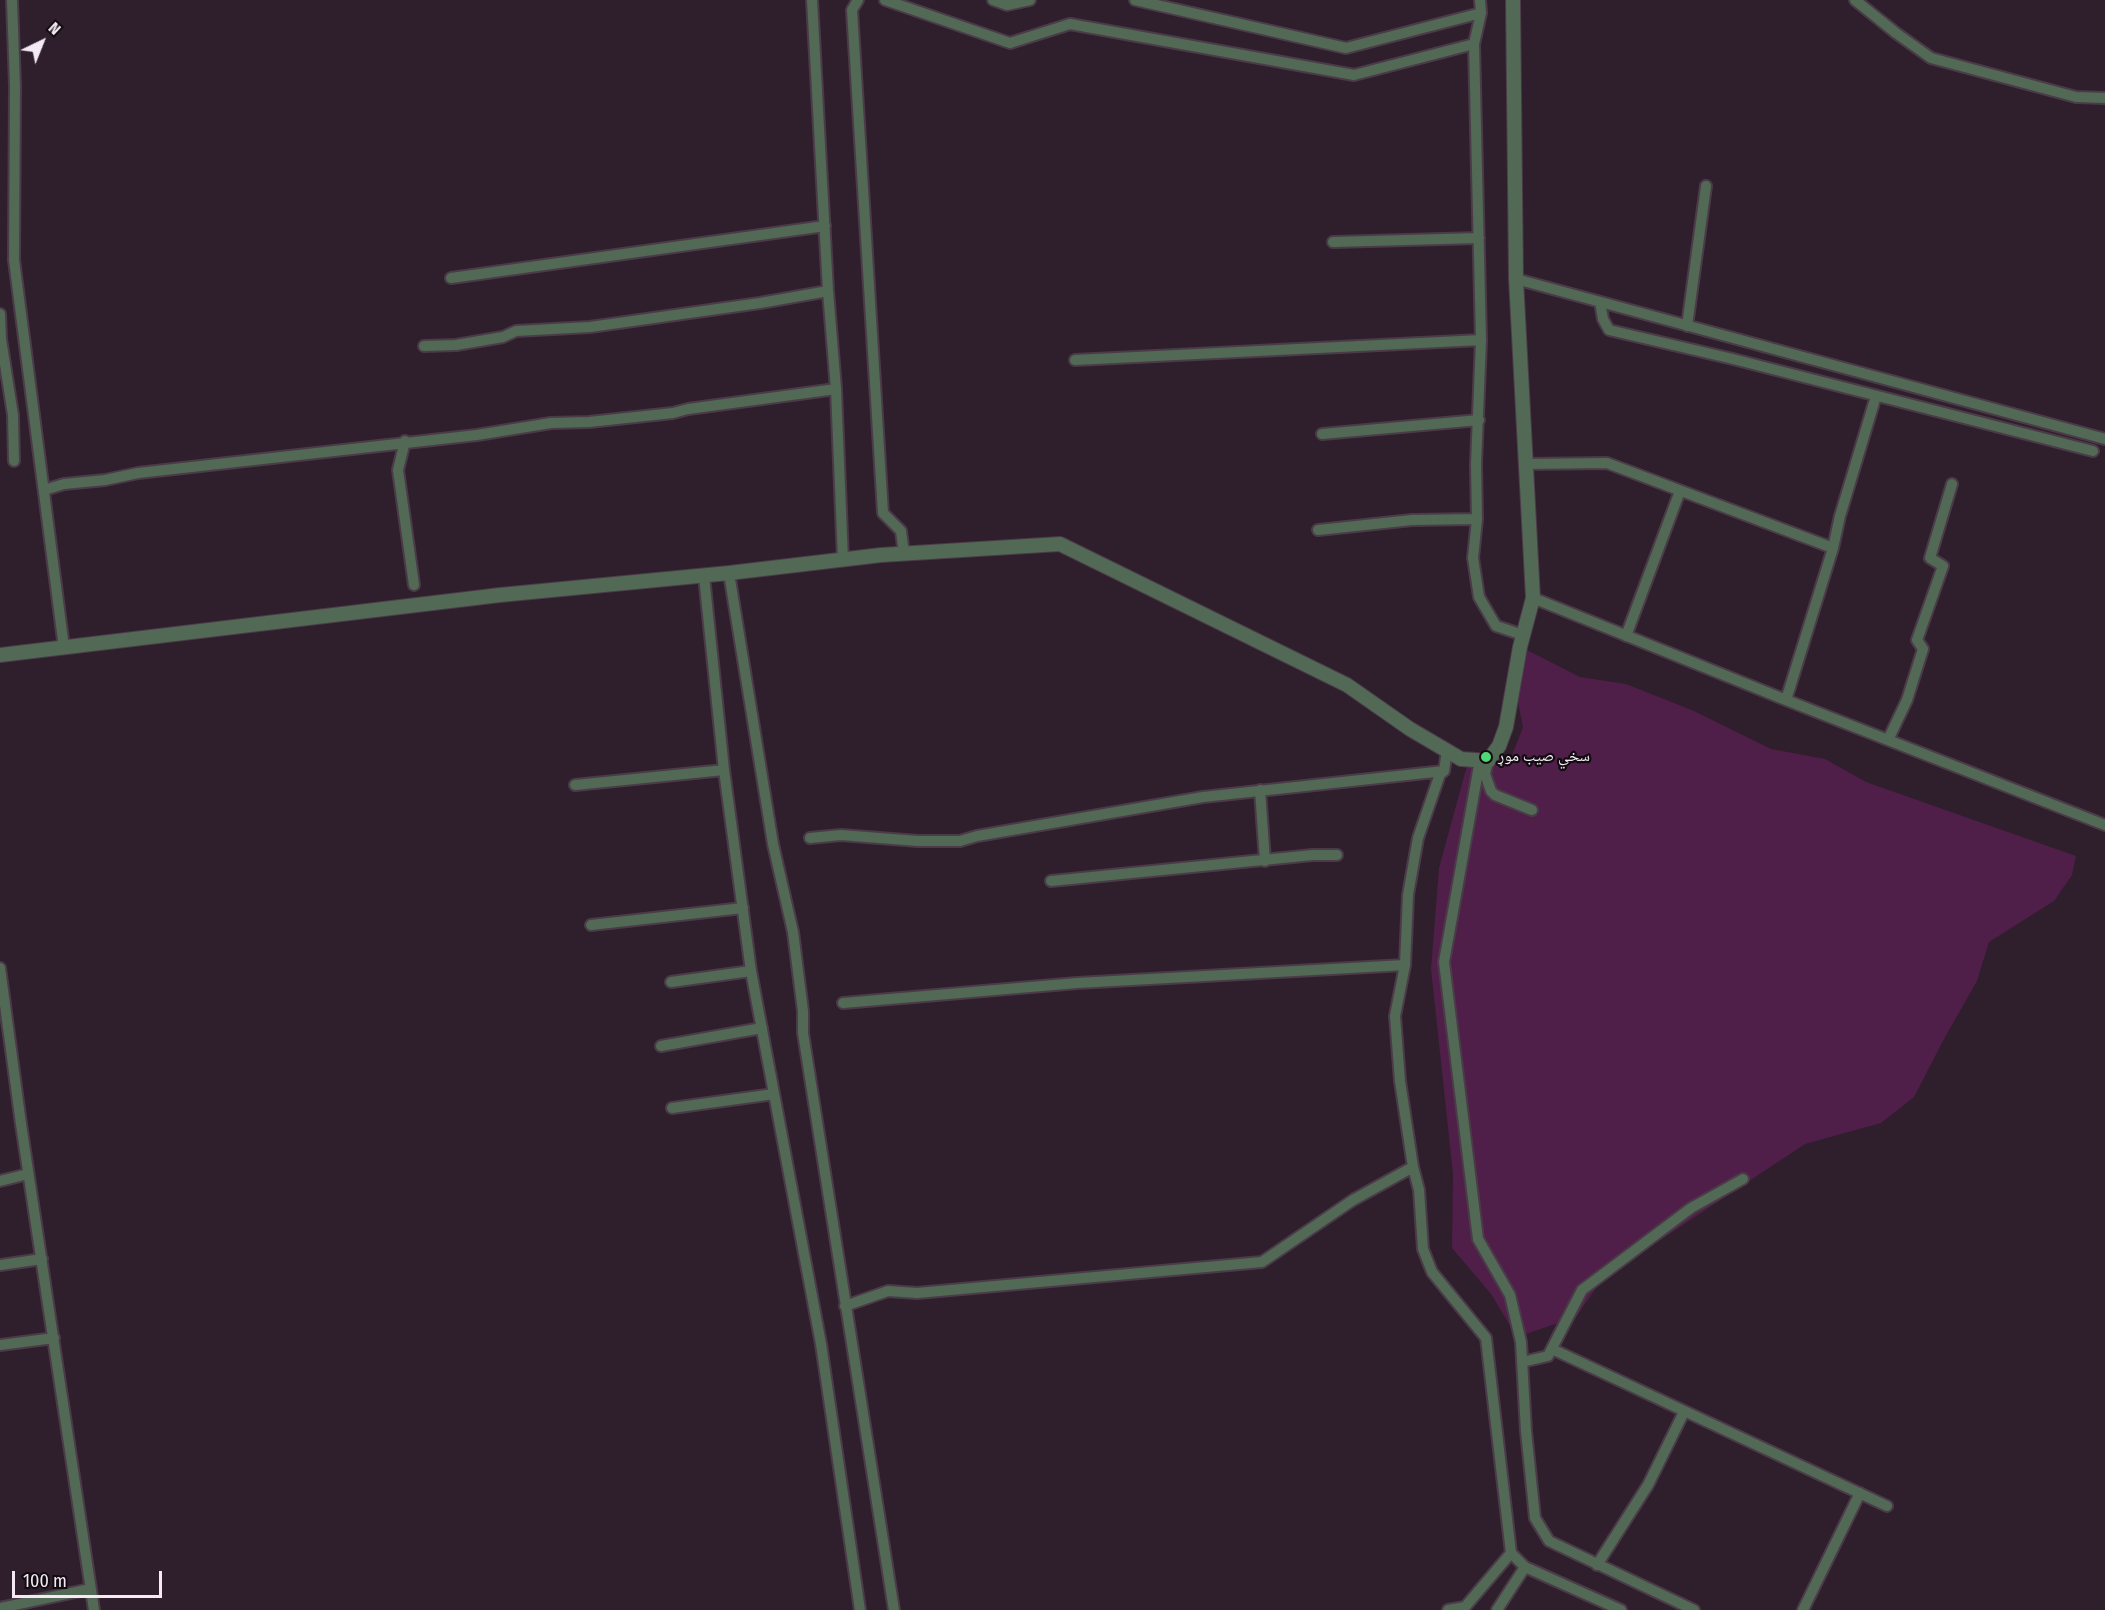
<!DOCTYPE html>
<html>
<head>
<meta charset="utf-8">
<style>
  body { margin:0 }
  #map { position:relative; width:2105px; height:1610px; overflow:hidden; background:#2f1e2c; font-family:"Fira Sans Condensed",sans-serif }
  canvas { display:block }
  .north { position:absolute; left:12px; top:12px; width:60px; height:60px; -webkit-text-stroke:4px #120b11; paint-order:stroke; rotate:43deg; font-size:16px; font-weight:700; line-height:24px; text-align:center; color:#f5eaf3 }
  .north::after { content:''; display:block; margin:auto; width:21px; height:27px; background:#f5eaf3; clip-path:polygon(50% 0,100% 100%,50% 72%,0 100%) }
  .scale { position:absolute; left:12px; top:1571px; width:150px; height:27px; box-sizing:border-box; border:3px solid #f5eaf3; border-top:0; padding-left:8px; font-size:18px; line-height:21px; white-space:nowrap; color:#f5eaf3; -webkit-text-stroke:4px #120b11; paint-order:stroke }
</style>
</head>
<body>
<div id="map">
<canvas width="2105" height="1610"></canvas>
<div class="north">N</div>
<div class="scale">100 m</div>
</div>
<script>
const g = document.querySelector('canvas').getContext('2d');
g.lineJoin = 'round';
function fill(path, color) { g.fillStyle = color; g.fill(path, 'evenodd'); }
const shape = rows => new Path2D(rows.map(r => 'M' + r).join(''));
function trace(path, color, width, dash) { g.strokeStyle = color; g.lineWidth = width; g.lineCap = dash ? 'butt' : 'round'; g.setLineDash(dash || []); g.stroke(path); }
function drawText(font, color, halo, rows, align = 'center') {
  g.font = font + ' "Fira Sans Condensed","Noto Naskh Arabic",sans-serif'; g.lineWidth = 4.5; g.setLineDash([]); g.textBaseline = 'middle'; g.strokeStyle = halo; g.fillStyle = color; for (const [text, x, y, turn = 0] of rows) {
    g.save(); g.translate(x, y); g.rotate((+turn || 0) * Math.PI / 180); g.textAlign = isNaN(turn) ? turn : align; if (halo) g.strokeText(text, 0, 0); g.fillText(text, 0, 0); g.restore();
  }
}
fill(shape([
  [1521,647,1580,677,1626,684,1694,711,1771,749,1825,759,1866,782,2076,856,2072,875,2054,901,1989,942,1977,981,1944,1039,1914,1097,1881,1123,1805,1144,1603,1278,1576,1317,1517,1337,1491,1294,1452,1248,1453,1174,1431,969,1439,868,1471,751,1511,758,1523,727,1514,683]
]), '#4f1f49');
const minor = shape([
  [12,0,15,86,14,260,64,648],
  [812,0,828,291,836,389,843,560],
  [858,0,852,10,883,513,901,531,904,554],
  [885,0,1010,43,1070,24,1354,75,1474,44],
  [993,0,1007,5,1030,0],
  [1135,0,1346,48,1481,13],
  [1480,0,1481,13,1474,44,1481,340,1476,464,1477,519,1473,558,1479,597,1496,626,1523,635],
  [1855,0,1896,33,1931,58,2076,97,2105,98],
  [1333,242,1479,238],
  [451,278,825,226],
  [1516,279,2105,439],
  [1600,302,1603,319,1609,330,1733,359,2093,451],
  [0,314,1,339,13,415,14,461],
  [1687,326,1706,186],
  [424,346,456,345,503,337,516,331,590,327,760,303,828,291],
  [1075,360,1481,340],
  [1322,434,1479,420],
  [405,441,398,470,414,585],
  [1526,464,1607,463,1833,548],
  [44,490,64,484,105,480,138,473,477,435,551,423,589,422,673,413,688,409,836,389],
  [1318,530,1412,520,1477,519],
  [729,573,773,844,793,932,803,1011,803,1033,894,1610],
  [704,576,724,770,751,971,821,1344,860,1610],
  [1533,598,1786,700,2105,825],
  [1626,636,1680,491],
  [1786,700,1833,548,1840,516,1876,396],
  [1888,740,1907,700,1923,649,1917,640,1943,566,1930,558,1952,484],
  [1480,760,1444,962,1478,1239,1510,1295,1521,1342,1526,1431,1535,1518,1549,1541,1694,1610],
  [1488,761,1485,774,1491,791,1495,795,1532,810],
  [575,785,724,770],
  [1260,790,1265,861],
  [810,838,841,835,918,841,960,841,977,836,1203,797,1444,771],
  [1051,881,1313,855,1337,855],
  [591,925,743,908],
  [0,968,21,1124,94,1610],
  [671,982,751,971],
  [843,1003,1077,983,1405,965],
  [661,1046,762,1028],
  [672,1108,774,1094],
  [1413,1167,1419,1190,1423,1249,1432,1272,1486,1338,1511,1553,1525,1567,1621,1610],
  [0,1181,28,1174],
  [0,1265,42,1259],
  [845,1306,888,1291,917,1293,1262,1262,1353,1200,1413,1167,1400,1081,1395,1016,1405,965,1408,895,1418,838,1440,774,1444,771,1447,751],
  [0,1345,54,1338],
  [1552,1349,1887,1506],
  [1522,1362,1548,1356,1582,1290,1691,1208,1743,1179],
  [1597,1565,1648,1485,1684,1412],
  [0,1608,90,1589],
  [1448,1610,1465,1607,1511,1553],
  [1497,1610,1525,1567],
  [1803,1610,1860,1493]
]);
const tertiary = shape([
  [0,655,500,595,729,573,881,555,1060,544,1347,685,1410,729,1461,759,1488,761,1499,746,1506,727,1520,647,1533,598,1516,279,1513,0]
]);
trace(minor, '#4b3b48', 14);
trace(tertiary, '#4b3b48', 16);
trace(minor, '#516955', 10);
trace(tertiary, '#516955', 14);
for (const [x, y, r, color] of [
  [1486,757,6,"#50d674"]
]) { const dot = new Path2D(); dot.arc(x, y, r, 0, 2 * Math.PI); g.fillStyle = color; g.fill(dot); trace(dot, '#120b11', 2); }
drawText('16px', '#f5eaf3', '#120b11', [
  ["سخي صیب موړ",1498,757]
], 'left');
</script>
</body>
</html>
